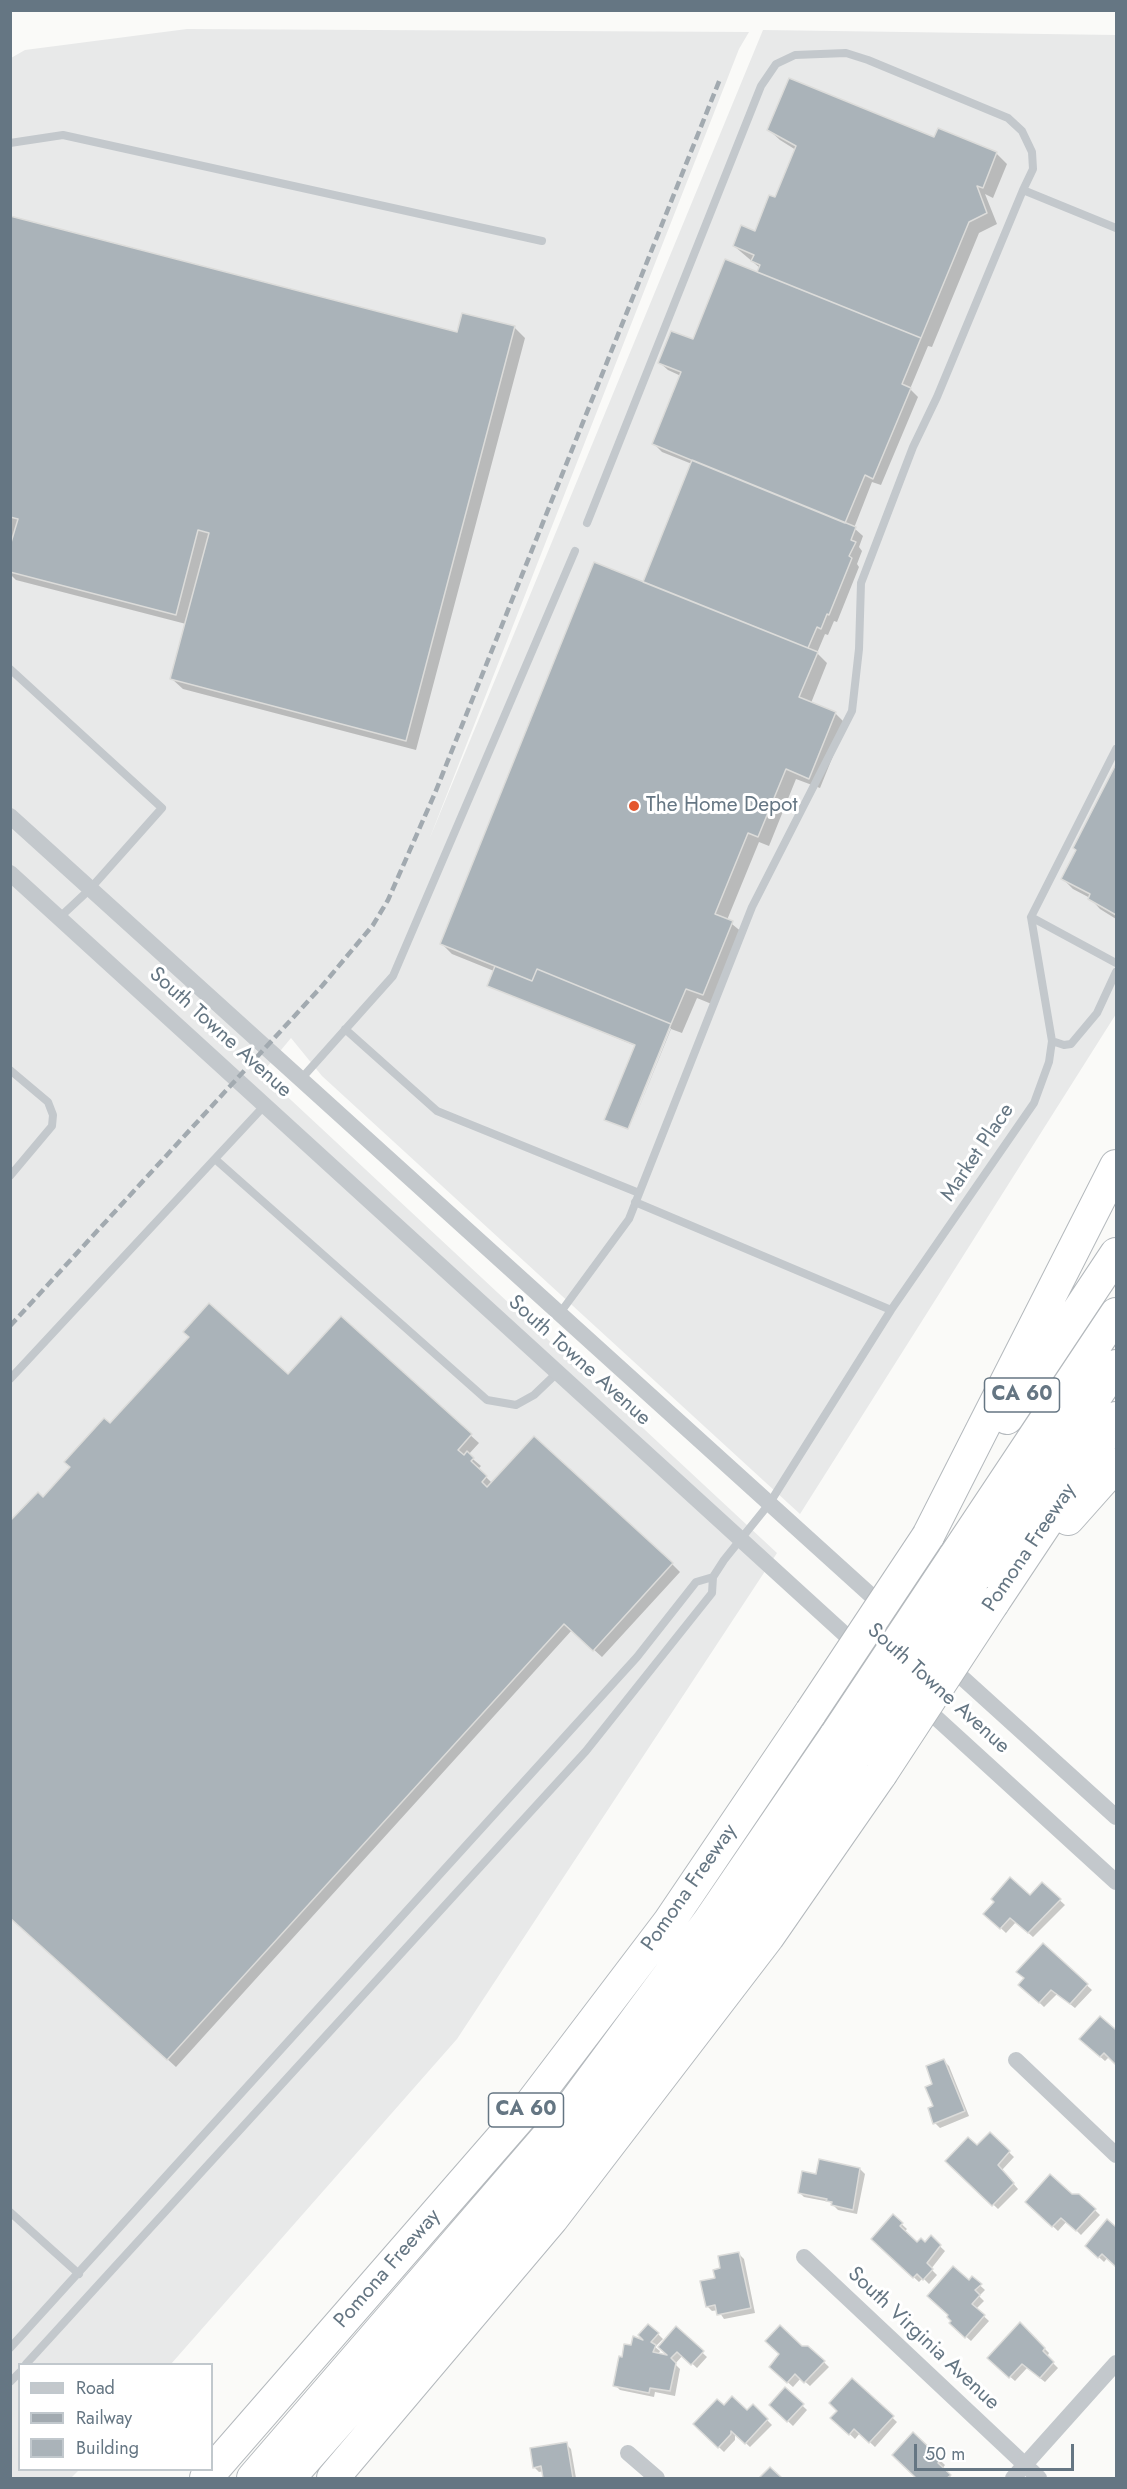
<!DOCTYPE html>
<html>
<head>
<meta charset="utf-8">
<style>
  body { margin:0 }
  #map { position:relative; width:1127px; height:2489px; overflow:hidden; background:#fafaf8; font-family:Jost,sans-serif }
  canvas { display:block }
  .frame { position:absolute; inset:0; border:12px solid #657683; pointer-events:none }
  .legend { position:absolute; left:18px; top:2363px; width:195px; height:108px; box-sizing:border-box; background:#fff; border:2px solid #c1c8cd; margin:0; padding:8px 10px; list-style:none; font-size:18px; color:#657683 }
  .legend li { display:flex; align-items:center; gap:12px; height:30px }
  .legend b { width:30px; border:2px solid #c1c8cd }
  .scale { position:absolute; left:914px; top:2444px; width:160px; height:27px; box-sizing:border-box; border:3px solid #657683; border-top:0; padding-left:8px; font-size:18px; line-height:21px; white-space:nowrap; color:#657683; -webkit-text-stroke:4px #fff; paint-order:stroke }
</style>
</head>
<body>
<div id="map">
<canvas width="1127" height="2489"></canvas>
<div class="frame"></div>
<ul class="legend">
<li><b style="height:8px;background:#c3c8cc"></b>Road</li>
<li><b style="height:8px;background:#a2aab0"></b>Railway</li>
<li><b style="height:16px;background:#aab3b9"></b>Building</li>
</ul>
<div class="scale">50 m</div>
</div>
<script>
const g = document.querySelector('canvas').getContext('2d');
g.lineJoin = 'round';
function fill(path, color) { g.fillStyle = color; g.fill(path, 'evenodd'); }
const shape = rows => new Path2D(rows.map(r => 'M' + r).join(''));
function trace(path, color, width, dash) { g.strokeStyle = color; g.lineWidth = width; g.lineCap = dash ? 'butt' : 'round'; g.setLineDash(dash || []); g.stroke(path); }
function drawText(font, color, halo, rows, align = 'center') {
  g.font = font + ' Jost,sans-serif'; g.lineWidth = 6; g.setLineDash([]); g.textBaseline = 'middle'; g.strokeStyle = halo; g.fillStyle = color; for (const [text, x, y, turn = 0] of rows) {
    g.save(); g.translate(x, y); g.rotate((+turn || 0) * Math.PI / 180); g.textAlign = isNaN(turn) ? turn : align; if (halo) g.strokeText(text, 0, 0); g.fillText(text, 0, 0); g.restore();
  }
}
fill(shape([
  [187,29,749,32,739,49,429,840,763,30,1116,35,1116,1014,800,1514,322,1076,291,1038,262,1073,777,1553,457,2039,171,2364,20,2364,20,2470,79,2470,71,2478,11,2478,11,58,25,50]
]), '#e8e9e9');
fill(shape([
  [769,130,935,139,996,153,1007,164,993,198,985,194,997,224,979,233,932,347,928,346,910,389,918,397,881,485,872,482,854,528,863,536,859,547,862,551,857,564,859,567,837,622,834,621,828,635,825,634,817,653,827,663,811,703,835,713,846,724,820,788,796,779,769,846,759,842,727,920,743,933,714,1005,697,998,682,1033,671,1029,630,1130,671,1028,668,1028,627,1129,608,1121,636,1046,491,987,494,971,452,954,442,944,644,584,692,464,662,452,654,444,681,376,668,370,660,363,694,341,760,268,734,246,756,233,776,199,796,150,780,140],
  [10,217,458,333,514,327,525,338,416,750,183,689,172,679,186,624,16,580,10,574],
  [1116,768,1116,919,1100,909,1090,898,1073,889,1063,879,1078,851,1075,848],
  [341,1318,479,1443,468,1455,481,1466,478,1469,493,1484,672,1564,680,1572,602,1657,572,1630,176,2067,10,1916,43,1499,110,1426,288,1376],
  [1042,1884,1065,1905,1033,1937,1016,1922,1006,1933,986,1914,1030,1897],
  [1043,1945,1092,1990,1075,2008,1057,1994,1044,2007,1020,1984],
  [1116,2030,1116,2063,1109,2057,1105,2061,1086,2044],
  [944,2061,949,2066,969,2116,940,2128,935,2123,934,2085],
  [990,2134,1014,2157,1002,2170,1018,2189,998,2209,947,2161,977,2148],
  [860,2169,865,2174,857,2214,838,2210,830,2202,804,2197,799,2192,817,2176],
  [1071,2195,1079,2195,1100,2215,1081,2235,1067,2221,1058,2231,1027,2202],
  [894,2217,907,2229,904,2232,917,2244,925,2244,931,2238,945,2251,931,2269,937,2275,929,2284,923,2278,919,2282,873,2239],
  [1107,2221,1116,2230,1116,2265,1108,2257,1104,2262,1087,2246],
  [739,2254,744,2259,755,2313,724,2319,718,2310,712,2311,707,2306,722,2269],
  [972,2278,985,2290,979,2296,984,2301,976,2309,989,2321,971,2341,951,2323],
  [1020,2324,1049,2353,1047,2357,1058,2368,1045,2382,1027,2368,1015,2381,989,2358],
  [676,2328,707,2357,697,2368,683,2355,675,2364,680,2369,675,2396,655,2392,654,2397,620,2390,615,2385,623,2358,658,2334,663,2339,655,2347,660,2351,658,2355,671,2357],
  [801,2347,808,2347,829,2367,810,2386,801,2378,793,2387,771,2367],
  [852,2380,897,2422,875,2447,860,2433,855,2439,833,2418,839,2411],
  [785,2389,807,2410,793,2426,771,2405],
  [753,2406,772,2425,750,2447,735,2433,735,2440,724,2452,695,2424,724,2407,747,2412],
  [913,2435,945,2465,942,2469,952,2478,918,2478,894,2455],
  [566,2444,571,2449,576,2478,545,2478,544,2471,539,2472,534,2467]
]), '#0003');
const building = shape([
  [789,78,934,137,938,128,997,152,983,188,977,186,987,213,969,222,921,338,757,272,760,265,751,261,754,255,733,246,741,225,755,231,769,195,775,197,796,146,767,130,789,78],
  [10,216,457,332,462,313,515,326,406,741,170,679,209,533,198,530,176,615,10,572,10,546,18,519,10,517,10,216],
  [725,259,921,338,902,384,911,388,873,479,865,475,845,523,652,444,681,372,658,363,671,331,693,339,725,259],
  [692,460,856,527,851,540,856,542,849,556,852,558,829,615,827,614,821,629,817,627,808,648,643,582,692,460],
  [594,562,818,652,799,697,836,712,809,779,786,769,758,837,748,833,715,914,733,921,703,995,686,989,671,1024,537,969,532,981,440,944,594,562],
  [1116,764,1116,915,1088,899,1090,894,1061,879,1076,850,1073,848,1116,764],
  [495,966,532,981,537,969,671,1024,628,1129,604,1120,635,1045,487,986,495,966],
  [209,1303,288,1374,341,1316,472,1434,458,1450,464,1455,467,1451,474,1458,471,1461,487,1476,482,1482,487,1487,534,1436,673,1563,593,1651,564,1624,167,2060,10,1918,10,1521,38,1492,43,1497,70,1467,64,1462,104,1418,110,1423,189,1337,183,1332,209,1303],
  [1010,1877,1030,1895,1042,1882,1061,1899,1028,1933,1010,1918,1000,1929,983,1914,994,1902,991,1899,1010,1877],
  [1043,1943,1088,1984,1070,2004,1051,1990,1039,2003,1018,1985,1024,1978,1016,1972,1043,1943],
  [1100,2016,1115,2029,1116,2027,1116,2065,1104,2053,1100,2057,1079,2039,1100,2016],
  [944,2059,965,2111,933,2124,928,2108,933,2106,925,2087,932,2084,926,2066,944,2059],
  [990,2132,1010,2151,998,2165,1014,2183,992,2206,945,2161,968,2137,977,2145,990,2132],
  [819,2159,860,2168,853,2210,831,2205,832,2202,826,2201,827,2199,798,2193,802,2171,816,2174,819,2159],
  [1050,2174,1072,2194,1079,2194,1096,2209,1076,2231,1061,2218,1052,2227,1025,2202,1050,2174],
  [893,2214,903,2223,900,2226,917,2242,921,2238,925,2242,931,2235,941,2245,927,2263,933,2269,923,2280,917,2274,913,2278,871,2239,893,2214],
  [1107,2219,1116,2227,1116,2267,1102,2254,1098,2258,1085,2246,1107,2219],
  [739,2252,751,2308,717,2315,715,2305,706,2307,700,2281,715,2278,713,2270,720,2268,718,2256,739,2252],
  [953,2266,969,2280,972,2276,982,2284,975,2290,980,2295,972,2304,985,2315,965,2338,949,2323,951,2321,947,2317,948,2315,927,2296,953,2266],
  [1020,2322,1045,2348,1043,2351,1054,2362,1040,2378,1022,2364,1009,2378,987,2358,1020,2322],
  [648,2324,659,2333,651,2342,656,2345,653,2352,667,2355,658,2347,676,2326,704,2351,691,2365,677,2352,671,2358,676,2363,670,2391,650,2388,649,2393,613,2386,619,2356,622,2357,624,2344,631,2345,633,2336,643,2340,638,2335,648,2324],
  [780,2325,802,2346,808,2346,825,2361,804,2383,795,2374,787,2383,769,2367,779,2354,765,2341,780,2325],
  [852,2378,894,2416,869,2443,854,2429,849,2435,830,2418,837,2411,829,2403,852,2378],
  [785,2387,804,2404,787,2422,769,2405,785,2387],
  [732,2396,747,2410,753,2404,768,2419,745,2444,731,2431,731,2434,718,2448,693,2424,717,2399,724,2405,732,2396],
  [913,2432,941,2459,938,2463,951,2475,947,2478,916,2478,892,2455,913,2432],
  [567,2442,573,2478,543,2478,541,2466,533,2468,530,2448,567,2442],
  [770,2467,782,2478,759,2478,770,2467]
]);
fill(building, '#aab3b9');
trace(building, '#dcdcda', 1.5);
const highway = shape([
  [1007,1418,1116,1254],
  [1068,1519,1116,1465],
  [928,1536,1116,1166],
  [953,1559,1116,1314],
  [974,1578,1116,1366],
  [993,1603,1116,1418],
  [206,2478,527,2109,669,1922,811,1712],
  [253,2478,561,2121,709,1921,836,1735],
  [289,2478,444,2302,604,2110,675,2019,752,1912,856,1754],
  [333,2478,552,2219,768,1937,881,1774]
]);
trace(highway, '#b4b9bd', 34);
trace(shape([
  [10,143,63,135,542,241],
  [587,523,761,86,776,64,795,55,846,53,868,60,1008,118,1022,131,1032,152,1033,169,1023,190],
  [10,669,162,808,90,889,59,918],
  [1031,917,1116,963],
  [345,1029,437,1111,639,1193],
  [1052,1041,1064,1045,1071,1044,1097,1013,1116,972],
  [10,1070,48,1102,53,1115,52,1126,10,1176],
  [301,1079,393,976,575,551],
  [215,1159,487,1400,516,1405,534,1395,558,1372],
  [635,1202,891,1310],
  [560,1313,629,1219,752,907,852,711,859,649,861,583,913,447,937,397,1023,190,1116,228],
  [10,1379,265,1105],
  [10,2212,79,2274],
  [10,2348,637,1657,696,1582,713,1577],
  [26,2364,586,1751,712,1593,713,1577,724,1560,769,1504,891,1310,1034,1103,1049,1062,1052,1041,1031,917,1116,749],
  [10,2382,20,2372]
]), '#c3c8cc', 8);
trace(shape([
  [10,816,886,1609],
  [10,873,885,1671],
  [946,1663,1116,1817],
  [920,1703,1116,1882],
  [1016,2060,1116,2155],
  [804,2257,1039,2478],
  [628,2453,657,2478],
  [1013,2478,1116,2363]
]), '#c3c8cc', 16);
trace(highway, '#fff', 32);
trace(shape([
  [10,1326,322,986,373,925,388,900,435,793,720,79]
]), '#a2aab0', 4.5, [9, 4.5]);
const highwayBridge = shape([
  [811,1712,928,1536],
  [836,1735,953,1559],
  [856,1754,974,1578],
  [881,1774,993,1603]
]);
trace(highwayBridge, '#b4b9bd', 34, []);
trace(highwayBridge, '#fff', 32);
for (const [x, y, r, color] of [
  [634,806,6,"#e4572e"]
]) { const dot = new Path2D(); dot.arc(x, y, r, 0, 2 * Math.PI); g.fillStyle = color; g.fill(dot); trace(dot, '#fff', 2); }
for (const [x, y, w] of [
  [1022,1395,75],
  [526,2110,75]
]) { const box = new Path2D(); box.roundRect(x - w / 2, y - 17, w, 34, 4.5); g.fillStyle = '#fff'; g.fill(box); trace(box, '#657683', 1.5); }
drawText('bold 20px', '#657683', null, [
  ["CA 60",1022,1395],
  ["CA 60",526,2110]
]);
drawText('21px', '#657683', '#fff', [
  ["The Home Depot",646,806]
], 'left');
drawText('21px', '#657683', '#fff', [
  ["South Towne Avenue",220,1033,42],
  ["Market Place",978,1153,-56],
  ["South Towne Avenue",579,1361,42],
  ["Pomona Freeway",1030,1548,-56],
  ["South Towne Avenue",938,1689,42],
  ["Pomona Freeway",690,1888,-55],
  ["Pomona Freeway",388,2269,-49],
  ["South Virginia Avenue",923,2339,43]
]);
</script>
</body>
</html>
